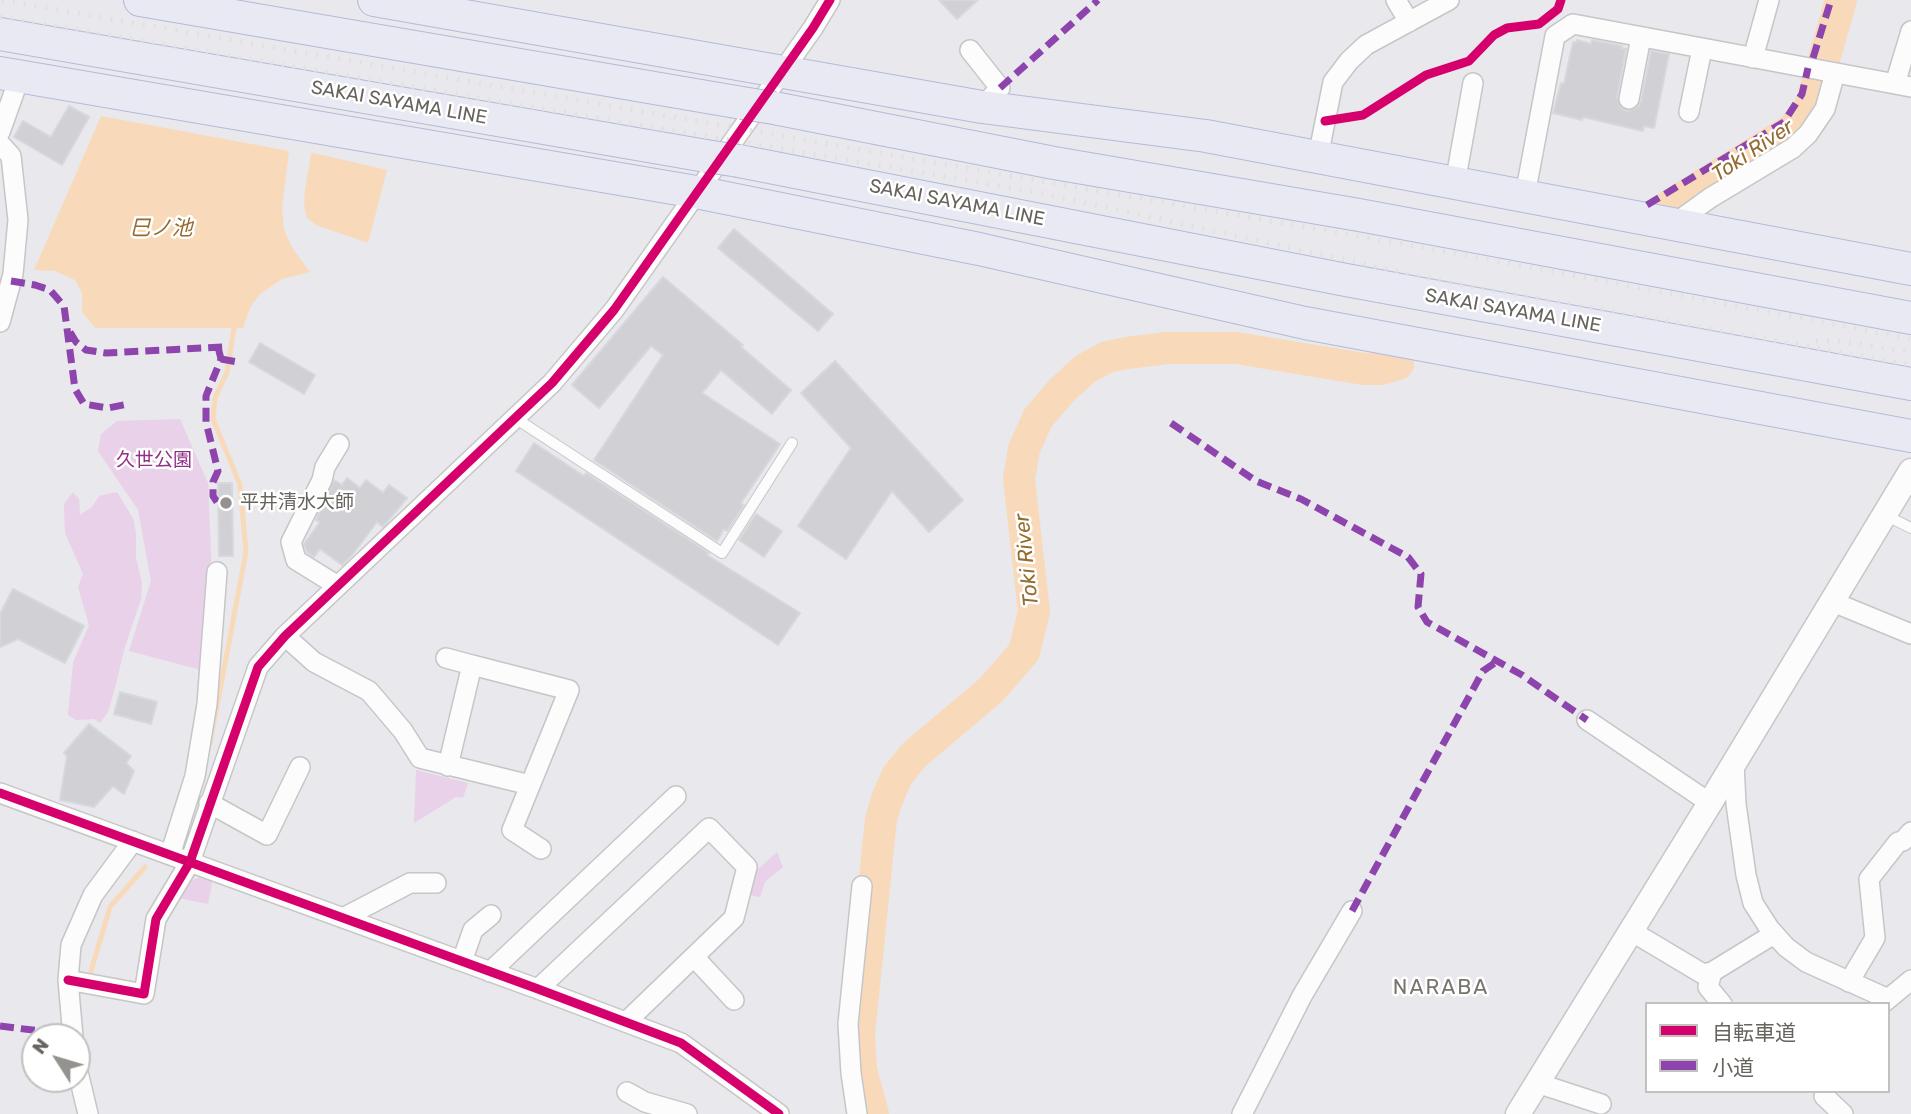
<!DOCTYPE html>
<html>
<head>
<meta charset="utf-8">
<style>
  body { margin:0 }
  #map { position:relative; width:1911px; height:1114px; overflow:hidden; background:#e8e8ed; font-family:Rubik,"Noto Sans JP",sans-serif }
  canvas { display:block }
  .legend { position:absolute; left:1645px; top:1002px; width:245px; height:91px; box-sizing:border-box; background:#fff; border:2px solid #c2c1be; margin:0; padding:9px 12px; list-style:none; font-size:21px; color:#67635d }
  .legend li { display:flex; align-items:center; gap:14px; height:35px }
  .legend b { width:35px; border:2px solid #c2c1be }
  .north { position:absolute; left:21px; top:1023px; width:70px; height:70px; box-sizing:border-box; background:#fff; border:2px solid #c2c1be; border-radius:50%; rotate:307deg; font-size:19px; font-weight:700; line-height:28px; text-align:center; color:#67635d }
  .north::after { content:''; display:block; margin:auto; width:24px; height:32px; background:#94928f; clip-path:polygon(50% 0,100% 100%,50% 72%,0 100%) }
</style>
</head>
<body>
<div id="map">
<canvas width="1911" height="1114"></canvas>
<ul class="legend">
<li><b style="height:9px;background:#d6006c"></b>自転車道</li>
<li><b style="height:9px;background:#8e44ad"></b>小道</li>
</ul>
<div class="north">N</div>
</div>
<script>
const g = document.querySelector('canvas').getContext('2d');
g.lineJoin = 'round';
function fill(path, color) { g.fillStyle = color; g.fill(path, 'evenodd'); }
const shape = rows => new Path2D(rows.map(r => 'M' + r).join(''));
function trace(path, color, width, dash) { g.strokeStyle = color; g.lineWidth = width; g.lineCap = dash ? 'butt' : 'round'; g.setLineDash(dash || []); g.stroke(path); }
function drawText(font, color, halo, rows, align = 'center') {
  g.font = font + ' Rubik,"Noto Sans JP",sans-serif'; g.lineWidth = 5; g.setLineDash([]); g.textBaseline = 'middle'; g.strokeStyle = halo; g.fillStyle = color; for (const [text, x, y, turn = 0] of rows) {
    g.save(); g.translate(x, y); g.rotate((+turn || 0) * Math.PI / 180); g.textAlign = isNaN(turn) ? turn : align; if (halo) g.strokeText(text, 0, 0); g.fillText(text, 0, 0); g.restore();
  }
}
fill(shape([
  [180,419,208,483,212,576,205,671,129,651,151,581,138,510,98,451,101,434,117,421],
  [73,492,79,499,80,515,92,507,99,496,117,492,133,518,136,533,136,558,142,582,141,599,124,650,116,684,108,712,100,723,94,719,76,720,68,715,73,663,89,625,78,587,83,574,65,533,64,504],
  [416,770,468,783,463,798,456,797,414,823],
  [777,852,783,867,765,882,760,897,749,895,756,871],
  [200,877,210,878,212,884,208,904,179,898,190,881]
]), '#e9d1e9');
fill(shape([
  [101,116,289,151,282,208,284,230,293,249,310,272,282,279,260,294,251,306,243,328,95,328,82,312,82,293,75,280,55,271,34,270],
  [314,153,387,170,368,243,316,225,307,218,304,205,305,189,311,154]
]), '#f8dabb');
trace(shape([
  [210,743,246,552,240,485,213,419,215,398,227,372,234,328],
  [91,971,110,907,145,867]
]), '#f8dabb', 5);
trace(shape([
  [1669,206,1793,129,1811,105,1841,0],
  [873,1114,861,1070,859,1034,881,819,887,799,897,776,914,755,991,690,1024,652,1034,612,1019,479,1024,449,1038,418,1061,391,1085,369,1107,357,1127,353,1167,348,1236,348,1364,369,1380,369,1398,364]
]), '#f8dabb', 32);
const building = shape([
  [939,0,978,0,957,19,939,0],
  [1577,40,1591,44,1592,40,1622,46,1621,48,1626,49,1617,97,1621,108,1627,111,1638,107,1641,102,1651,51,1669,54,1654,128,1644,126,1643,131,1583,117,1582,120,1553,113,1561,83,1564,84,1573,42,1577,42,1577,40],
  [69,106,89,117,62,165,14,137,23,121,51,137,69,106],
  [734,229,833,314,818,331,718,248,734,229],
  [663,277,743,345,741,347,791,390,772,414,721,370,702,393,780,444,741,503,744,505,727,531,724,529,717,541,594,460,663,355,651,346,599,408,572,385,663,277],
  [260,343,315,375,304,394,249,362,260,343],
  [835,361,963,500,929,532,892,491,846,559,798,526,851,448,801,393,835,361],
  [534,443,584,476,586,473,709,553,707,555,800,613,778,645,516,471,534,443],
  [347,478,360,488,366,480,383,493,389,485,407,498,383,527,377,522,352,555,342,565,320,549,314,557,307,552,304,544,320,522,316,520,334,480,342,485,347,478],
  [218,483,232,483,233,556,219,556,218,483],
  [756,514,782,531,764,557,739,540,756,514],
  [13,589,84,626,65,663,18,639,0,647,0,614,13,589],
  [120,692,157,702,151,724,114,714,120,692],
  [89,724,131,756,126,763,134,771,124,794,113,786,94,807,60,800,67,756,64,753,89,724]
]);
fill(building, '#d1d0d4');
trace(building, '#d6d8dd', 2);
const service = shape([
  [515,418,722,553,792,443],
  [1885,515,1911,528]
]);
const minor = shape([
  [1396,0,1409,22],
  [970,50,1000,88,982,107],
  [1753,58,1769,0],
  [1895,84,1911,31],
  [1629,99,1641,37],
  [1689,112,1702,49],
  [0,132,20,76],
  [0,144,11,156,18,220,13,274,0,322],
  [1318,157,1333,82,1349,61,1366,45,1449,0],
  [1455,183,1473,83],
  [1525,195,1555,36,1573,24,1911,87],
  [1674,224,1710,198,1793,148,1808,134,1825,109,1835,73],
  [338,586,296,560,291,542,322,480,325,467,339,444],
  [1833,602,1911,634],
  [285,636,314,662,369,691,403,731,420,758,530,785],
  [446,658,472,665],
  [1587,720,1710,803],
  [1734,764,1736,804,1746,875,1753,903,1769,928,1786,947,1806,962,1886,998],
  [448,766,472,665,569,690,512,830,541,849],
  [0,793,538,989,681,1043,779,1114],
  [209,803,267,835,300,767],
  [170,855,195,776,207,704,217,572],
  [343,918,410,883,436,883],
  [1631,931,1703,974,1712,972,1774,934],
  [694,957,734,1000],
  [462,961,473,930,491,915],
  [490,972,676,796],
  [1712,972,1708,987,1722,1004],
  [68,980,144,994,156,919,190,862,258,667,285,636,552,383,614,310,813,28,830,0],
  [1849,982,1875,938,1869,879,1898,842,1903,841,1911,832],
  [538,989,709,828,747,867,734,918,626,1022],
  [1882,1004,1911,980],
  [73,1037,68,980,71,945,93,895,133,841],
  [77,1068,88,1114],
  [1537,1083,1601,1104],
  [627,1092,645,1102,687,1114],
  [1824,1096,1843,1114],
  [857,1114,851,1073,848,1024,862,886],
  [1242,1114,1302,996,1352,911]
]);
const tertiary = shape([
  [1518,1114,1710,803,1911,471]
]);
const primary = shape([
  [140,0,742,103],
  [374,0,982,107,1206,136,1911,269],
  [0,34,706,156],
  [0,73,696,192,979,249,1305,323,1911,436],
  [774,108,1054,163,1359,215,1911,318],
  [739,161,1346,280,1911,384]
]);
trace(service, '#c6c6c6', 12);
trace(minor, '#c6c6c6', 22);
trace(tertiary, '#c6c6c6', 27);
trace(primary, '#b4bad8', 34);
trace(service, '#fcfcfc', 10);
trace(minor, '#fcfcfc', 19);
trace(tertiary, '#fcfcfc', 24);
trace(primary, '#e8e9f3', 32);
trace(shape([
  [2,0,1460,254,1911,339],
  [0,17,1036,192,1452,283,1911,365],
  [1816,341,1838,341,1911,352]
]), '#e1e1e1', 5, [2, 9]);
const primaryBridge = shape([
  [742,103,774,108],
  [706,156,739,161]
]);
trace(primaryBridge, '#b4bad8', 34, []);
trace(primaryBridge, '#e8e9f3', 32);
trace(shape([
  [1813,58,1831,0],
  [1000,88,1098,0],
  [1647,205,1784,122,1802,94,1808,68],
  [11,281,35,285,50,290,64,306,75,389,84,404,108,408,128,404],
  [70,332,76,342,86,350,106,353,223,347],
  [221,359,238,362],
  [1171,423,1256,481,1301,499,1408,557,1421,574,1418,607,1427,622,1522,675,1587,720],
  [217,502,213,496,213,482,218,471,206,422,206,396,221,359,218,347],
  [1352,911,1483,671,1496,662],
  [0,1026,72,1035]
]), '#8e44ad', 7, [14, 7]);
trace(shape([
  [1325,121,1363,115,1426,75,1469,61,1494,35,1507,28,1539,24,1558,9,1561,0],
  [0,793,538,989,681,1043,779,1114],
  [68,980,144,994,156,919,190,862,258,667,285,636,552,383,614,310,813,28,830,0]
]), '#d6006c', 9);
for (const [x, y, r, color] of [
  [226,503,7,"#94928f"]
]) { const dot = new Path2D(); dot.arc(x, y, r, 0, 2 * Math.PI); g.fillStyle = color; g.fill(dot); trace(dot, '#fff', 2.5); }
drawText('19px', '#67635d', '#fff', [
  ["SAKAI SAYAMA LINE",399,103,10],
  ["SAKAI SAYAMA LINE",957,203,11],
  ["SAKAI SAYAMA LINE",1513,311,10]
]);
drawText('19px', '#923086', '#fff', [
  ["久世公園",154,461]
]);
drawText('19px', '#67635d', '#fff', [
  ["平井清水大師",240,503]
], 'left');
drawText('italic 21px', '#956c30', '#fff', [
  ["Toki River",1753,151,-34],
  ["巳ノ池",161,229],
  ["Toki River",1027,560,-96]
]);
g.letterSpacing = '2px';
drawText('21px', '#79746d', '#fff', [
  ["NARABA",1441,988]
]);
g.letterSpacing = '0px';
</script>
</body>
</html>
